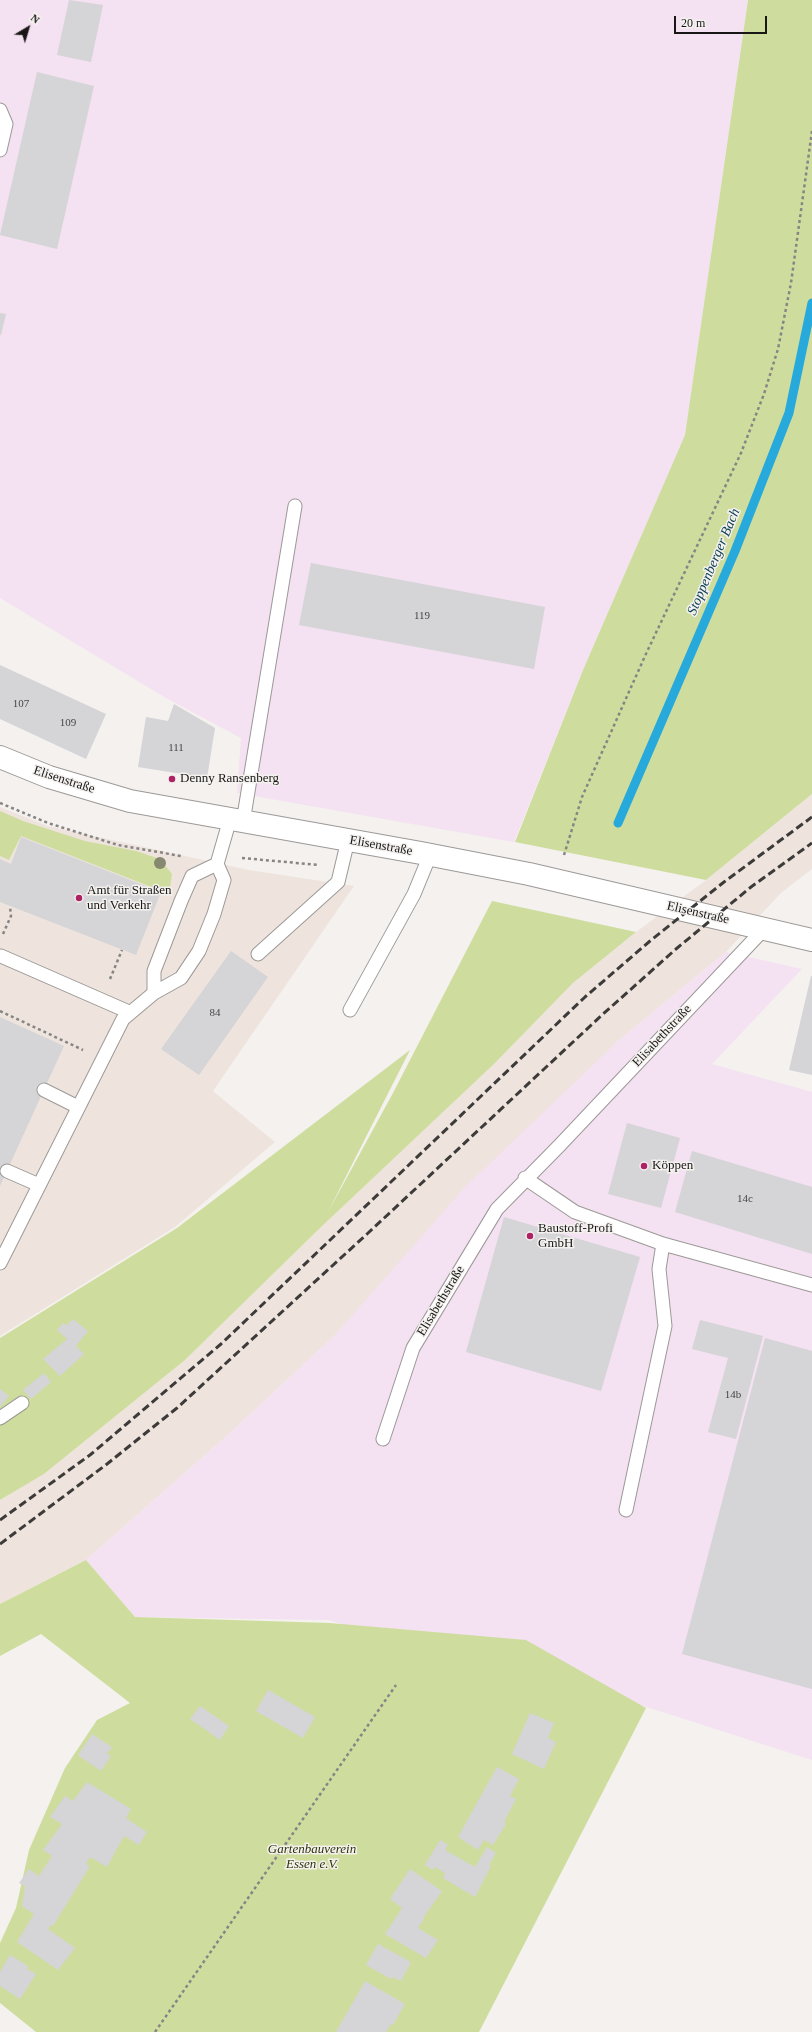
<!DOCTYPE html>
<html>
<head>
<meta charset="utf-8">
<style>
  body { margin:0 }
  #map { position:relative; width:812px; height:2032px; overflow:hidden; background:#f4f1ef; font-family:Georgia,serif }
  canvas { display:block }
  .north { position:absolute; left:8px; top:8px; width:40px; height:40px; -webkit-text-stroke:3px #f4f1ef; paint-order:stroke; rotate:38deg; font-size:11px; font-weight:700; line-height:16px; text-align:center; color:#181716 }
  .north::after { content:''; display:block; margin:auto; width:14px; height:18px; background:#181716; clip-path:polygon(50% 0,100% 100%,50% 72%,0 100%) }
  .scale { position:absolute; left:674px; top:16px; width:93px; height:18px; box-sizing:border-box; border:2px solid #181716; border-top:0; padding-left:5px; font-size:12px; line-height:14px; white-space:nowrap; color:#181716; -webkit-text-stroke:3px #f4f1ef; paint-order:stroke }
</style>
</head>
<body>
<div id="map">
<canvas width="812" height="2032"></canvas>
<div class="north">N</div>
<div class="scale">20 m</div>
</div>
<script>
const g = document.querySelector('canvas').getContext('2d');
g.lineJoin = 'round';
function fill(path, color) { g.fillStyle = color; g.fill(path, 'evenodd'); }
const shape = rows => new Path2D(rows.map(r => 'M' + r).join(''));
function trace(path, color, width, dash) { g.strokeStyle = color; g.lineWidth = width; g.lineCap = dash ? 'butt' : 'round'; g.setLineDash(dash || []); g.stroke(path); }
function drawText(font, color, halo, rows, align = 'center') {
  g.font = font + ' Georgia,serif'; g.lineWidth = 3; g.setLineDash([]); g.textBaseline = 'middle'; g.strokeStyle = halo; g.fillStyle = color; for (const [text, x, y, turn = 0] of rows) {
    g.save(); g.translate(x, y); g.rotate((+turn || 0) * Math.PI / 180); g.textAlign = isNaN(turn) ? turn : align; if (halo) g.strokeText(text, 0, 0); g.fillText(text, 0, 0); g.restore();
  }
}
fill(shape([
  [812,794,812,869,781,893,726,952,618,1041,335,1335,229,1434,86,1560,0,1604,0,1500,44,1474,185,1360,319,1229,494,1064,573,983,636,932,706,880],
  [0,807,48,826,249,870,354,886,213,1091,275,1142,175,1227,0,1336]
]), '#eee4dd');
fill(shape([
  [0,0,748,0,685,435,583,670,514,842,237,793,241,738,166,698,0,598],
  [726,952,802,969,712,1064,812,1092,812,1760,647,1707,412,1645,328,1620,135,1617,86,1560,229,1434,335,1335,464,1188,618,1041]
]), '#f4e1f1');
fill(shape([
  [748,0,812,0,812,794,706,880,515,842,583,670,685,435],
  [0,811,23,821,85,841,136,851,160,859,172,874,169,894,21,836,9,860,0,856],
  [492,901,636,932,573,983,494,1064,319,1229,185,1360,44,1474,0,1500,0,1338,177,1228,410,1050,328,1212,393,1093],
  [86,1560,135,1617,330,1623,526,1640,646,1708,479,2032,36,2032,0,2003,0,1943,16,1908,29,1850,65,1768,97,1720,130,1703,41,1634,0,1656,0,1604]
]), '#cedd9e');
trace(shape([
  [618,823,735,551,789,413,812,303]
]), '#27a9dc', 9);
fill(shape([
  [69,0,103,5,91,62,57,55],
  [37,72,94,86,57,249,0,235],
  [0,313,6,314,1,335,0,335],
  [311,563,545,607,534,669,299,625],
  [0,665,106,714,86,759,0,719],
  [174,704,215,728,207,778,138,767,146,717,168,721],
  [21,837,161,892,136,955,0,902,0,859,11,864],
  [231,951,268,977,199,1075,161,1049],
  [811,976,812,976,812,1075,789,1070],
  [0,1017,64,1046,0,1186],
  [627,1123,680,1138,661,1208,608,1194],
  [692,1151,812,1187,812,1254,675,1212],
  [504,1217,640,1257,601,1391,466,1352],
  [73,1319,88,1331,76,1346,84,1354,60,1376,43,1359,67,1339,57,1330,63,1323,67,1325],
  [700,1320,763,1336,736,1439,708,1432,728,1358,692,1349],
  [765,1338,812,1351,812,1689,682,1654],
  [44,1373,51,1382,31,1399,23,1390],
  [0,1389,9,1396,0,1407],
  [268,1690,315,1717,303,1738,256,1711],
  [200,1706,229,1726,220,1740,190,1719],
  [530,1713,554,1723,548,1738,556,1742,544,1769,512,1754],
  [92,1734,112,1747,107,1754,111,1756,101,1771,78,1755],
  [497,1767,519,1779,510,1796,516,1799,504,1822,506,1824,493,1845,484,1840,478,1850,458,1837],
  [87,1782,131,1809,126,1818,147,1832,139,1845,124,1836,107,1867,90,1857,86,1864,90,1866,53,1926,51,1925,48,1929,75,1948,58,1970,17,1942,34,1914,22,1906,25,1886,19,1883,29,1869,39,1876,52,1856,43,1850,62,1824,50,1817,65,1796,73,1801],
  [440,1840,448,1845,445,1850,475,1867,487,1847,496,1853,489,1865,491,1866,475,1897,443,1878,445,1873,435,1867,433,1870,425,1865],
  [410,1869,442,1891,423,1918,424,1919,418,1928,438,1940,426,1958,385,1934,402,1908,390,1899],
  [378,1944,411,1962,401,1981,392,1977,391,1979,366,1965],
  [10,1955,28,1966,27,1969,36,1974,20,1999,0,1986,0,1972],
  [365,1981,405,2004,393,2025,391,2024,386,2032,336,2032]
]), '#d5d4d7');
const service = shape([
  [0,110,6,124,0,150],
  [243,822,295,506],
  [258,954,338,882,348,840],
  [1,956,129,1012],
  [154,993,154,971,181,901,192,876,217,864,230,819],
  [350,1010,414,894,430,855],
  [44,1090,78,1107],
  [7,1171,39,1185],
  [525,1178,575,1212,663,1244,812,1285],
  [0,1263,123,1019,154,993,181,978,199,951,214,914,224,880,217,864],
  [0,1418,22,1403],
  [383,1439,413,1348,497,1209,559,1146,764,929],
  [626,1510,665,1326,659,1269,663,1244]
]);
const tertiary = shape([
  [0,757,49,777,130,801,421,853,529,874,812,940]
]);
trace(service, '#9c9997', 15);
trace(tertiary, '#9c9997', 24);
trace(shape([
  [0,803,48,823,118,845,181,856],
  [564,855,582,797,645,656,741,453,764,394,778,349,791,283,812,131],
  [242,858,319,865],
  [3,934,11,916,10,907],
  [110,979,122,950],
  [0,1011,83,1050],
  [155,2032,396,1685]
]), '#878584', 2.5, [3, 3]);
trace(service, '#fff', 13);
trace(tertiary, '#fff', 22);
trace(shape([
  [0,1520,90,1455,221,1344,585,997,650,941,724,882,812,817],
  [0,1544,107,1464,177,1408,367,1234,602,1015,676,949,751,887,812,843]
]), '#3d3b3a', 3, [8, 4]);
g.fillStyle = '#868870';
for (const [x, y] of [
  [160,863]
]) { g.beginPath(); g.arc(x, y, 6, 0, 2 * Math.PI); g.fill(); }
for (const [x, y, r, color] of [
  [172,779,4,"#ac2264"],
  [79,898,4,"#ac2264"],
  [644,1166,4,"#ac2264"],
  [530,1236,4,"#ac2264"]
]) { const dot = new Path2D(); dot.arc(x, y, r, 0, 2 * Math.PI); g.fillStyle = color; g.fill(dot); trace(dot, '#f4f1ef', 1.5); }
drawText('11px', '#474646', null, [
  ["119",422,616],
  ["107",21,704],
  ["109",68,723],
  ["111",176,748],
  ["84",215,1013],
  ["14c",745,1199],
  ["14b",733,1395]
]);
drawText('13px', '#181716', '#f4f1ef', [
  ["Denny Ransenberg",180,779],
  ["Amt für Straßen",87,891],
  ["und Verkehr",87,906],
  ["Köppen",652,1166],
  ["Baustoff-Profi",538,1229],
  ["GmbH",538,1244]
], 'left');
drawText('13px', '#181716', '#f4f1ef', [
  ["Elisenstraße",64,780,18],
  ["Elisenstraße",381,846,10],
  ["Elisenstraße",698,913,13],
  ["Elisabethstraße",662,1036,-47],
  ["Elisabethstraße",441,1301,-59]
]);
drawText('italic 13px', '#2c3308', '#f4f1ef', [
  ["Gartenbauverein",312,1850],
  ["Essen e.V.",312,1865]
]);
drawText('italic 14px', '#0d4156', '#f4f1ef', [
  ["Stoppenberger Bach",714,562,-67]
]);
</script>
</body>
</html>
